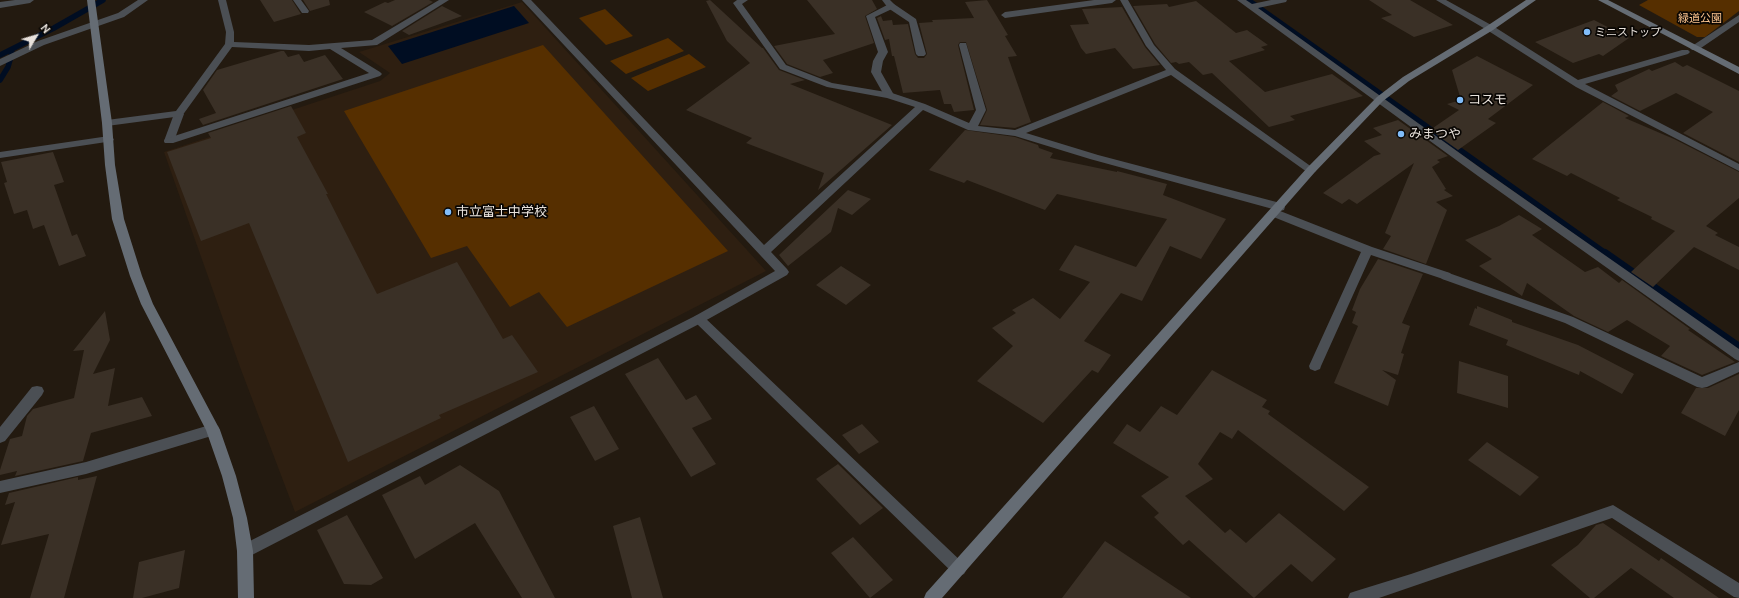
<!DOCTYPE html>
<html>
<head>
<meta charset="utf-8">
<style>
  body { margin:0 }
  #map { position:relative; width:1739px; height:598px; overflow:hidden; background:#231a10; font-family:Ubuntu,sans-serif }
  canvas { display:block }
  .north { position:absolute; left:16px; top:16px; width:40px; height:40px; -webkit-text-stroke:3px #090603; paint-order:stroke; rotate:52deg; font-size:11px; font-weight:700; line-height:16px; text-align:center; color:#e9e2dc }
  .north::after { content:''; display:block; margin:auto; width:14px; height:18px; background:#e9e2dc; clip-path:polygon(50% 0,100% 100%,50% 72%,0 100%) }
</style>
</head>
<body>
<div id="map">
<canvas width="1739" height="598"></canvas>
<div class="north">N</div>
</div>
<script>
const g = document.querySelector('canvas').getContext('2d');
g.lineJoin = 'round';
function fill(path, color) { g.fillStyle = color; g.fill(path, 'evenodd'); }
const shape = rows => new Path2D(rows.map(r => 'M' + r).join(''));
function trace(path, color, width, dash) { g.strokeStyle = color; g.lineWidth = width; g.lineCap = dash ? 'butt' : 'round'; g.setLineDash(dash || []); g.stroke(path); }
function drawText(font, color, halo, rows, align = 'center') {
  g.font = font + ' Ubuntu,"Noto Sans JP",sans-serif'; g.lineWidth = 3.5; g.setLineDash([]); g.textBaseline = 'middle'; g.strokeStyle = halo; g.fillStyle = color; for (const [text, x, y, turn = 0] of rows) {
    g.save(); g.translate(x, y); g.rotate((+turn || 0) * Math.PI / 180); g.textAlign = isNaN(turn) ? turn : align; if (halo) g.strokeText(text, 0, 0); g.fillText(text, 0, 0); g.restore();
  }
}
fill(shape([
  [522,2,766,271,295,512,240,367,164,152,380,81,390,73,359,52]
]), '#2e1f11');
fill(shape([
  [1648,0,1739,0,1739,11,1705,37,1697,37,1639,5],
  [605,9,633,36,606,45,579,18],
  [668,38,684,51,626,74,610,61],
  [543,45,728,251,567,327,539,292,510,307,467,246,431,258,344,111],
  [689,54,706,67,648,91,631,78]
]), '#562f00');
fill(shape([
  [514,6,529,23,402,64,388,46]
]), '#000d22');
trace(shape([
  [1248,0,1607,254],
  [0,55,54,28,103,0],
  [0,80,8,67,12,53]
]), '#000d22', 5.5);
trace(shape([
  [1605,253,1739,347]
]), '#000d22', 8);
fill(shape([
  [260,0,292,0,301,14,274,22],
  [303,0,329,0,330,5,310,11],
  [395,0,429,0,433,2,392,26,364,12,385,2,388,3],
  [710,0,762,48,763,48,779,70,805,80,790,84,892,125,818,190,824,173,746,143,752,138,686,110,750,63,727,41,706,1],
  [807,0,872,0,877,9,865,16,874,43,823,60,833,73,820,77,787,64,774,46,835,34],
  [987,0,1008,35,1005,36,1017,56,1008,57,1031,122,1015,128,980,125,987,110,966,42,960,42,958,45,974,110,954,112,951,104,944,104,940,90,903,93,894,56,892,56,889,39,885,40,877,18,881,16,883,21,892,20,893,25,908,24,915,54,918,58,924,58,927,54,919,23,933,22,932,20,974,18,965,2],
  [1369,0,1410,0,1453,25,1414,37,1381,18,1392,15],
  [1196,1,1236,33,1247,30,1268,45,1261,47,1265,50,1229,61,1265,92,1332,74,1363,96,1290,116,1295,120,1269,127,1212,73,1203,75,1189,62,1179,64,1176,62,1171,63,1155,44,1133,6,1167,4,1169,7],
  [442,6,462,16,409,35,402,31],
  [1122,7,1145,47,1160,65,1133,69,1115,48,1086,54,1081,48,1070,25,1089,24,1082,9],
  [1594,20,1629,38,1603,56,1599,54,1573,63,1535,42],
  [281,51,284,51,288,57,299,54,304,62,325,55,343,79,203,125,199,119,216,113,203,90,217,70],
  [1477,56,1533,85,1488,119,1496,123,1458,150,1430,130,1459,110,1447,104,1461,100,1452,70],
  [1675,62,1683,67,1687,65,1739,91,1739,162,1683,133,1713,112,1676,93,1640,111,1611,96,1618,91,1615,85,1649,69,1652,71],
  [1603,102,1629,116,1625,118,1674,139,1739,172,1739,198,1706,226,1718,233,1715,235,1739,247,1739,270,1694,247,1653,287,1631,272,1675,231,1651,219,1652,217,1617,200,1620,198,1571,173,1567,176,1532,159],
  [291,106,306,133,297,137,328,194,326,194,377,294,457,262,503,339,512,335,538,372,439,415,441,418,348,462,249,223,201,241,167,152,211,138,208,133],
  [1398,120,1448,156,1437,160,1440,162,1432,167,1446,189,1444,190,1453,196,1436,202,1447,210,1426,264,1383,249,1391,236,1385,233,1414,163,1357,204,1349,199,1342,204,1323,193,1374,156,1381,154,1364,141,1382,135,1373,128],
  [965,130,1015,137,1038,145,1039,148,1053,153,1050,158,1117,172,1117,171,1167,184,1163,195,1226,219,1201,259,1170,246,1142,301,1121,293,1084,341,1111,355,1098,373,1092,370,1043,423,977,381,1013,346,992,328,1016,313,1012,310,1033,298,1060,319,1090,282,1059,270,1075,245,1136,267,1167,219,1057,194,1045,210,967,180,964,183,929,170],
  [53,152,64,182,54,185,72,236,77,234,86,256,59,266,44,225,33,229,27,210,14,214,4,183,7,182,1,162],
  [848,190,871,199,852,215,838,208,831,232,788,266,779,255],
  [1519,215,1542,229,1532,235,1585,272,1598,267,1619,283,1622,280,1690,329,1688,330,1735,362,1702,375,1661,356,1670,346,1627,320,1608,332,1574,316,1527,283,1522,296,1479,266,1492,259,1465,240,1499,226],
  [1378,259,1423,274,1402,323,1410,326,1401,353,1404,354,1398,375,1382,370,1396,380,1388,406,1334,383,1358,326,1352,323,1356,312,1352,310,1360,289],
  [841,266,871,285,846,305,816,285],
  [1477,306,1512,320,1512,322,1578,345,1634,374,1622,394,1580,371,1579,375,1506,345,1508,340,1469,325,1475,308,1477,309],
  [105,311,110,340,93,374,115,368,108,406,142,397,152,416,91,433,83,461,15,476,17,471,0,475,0,470,10,439,22,436,27,416,33,409,74,398,84,350,73,351],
  [658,358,686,400,696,395,712,419,692,428,716,464,691,477,625,374],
  [1459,361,1508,376,1508,408,1457,393],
  [1212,370,1267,400,1262,407,1270,411,1268,414,1369,487,1344,511,1238,430,1232,439,1220,432,1198,464,1213,479,1185,496,1225,533,1230,529,1246,543,1279,513,1336,559,1312,582,1291,564,1254,598,1189,540,1183,545,1154,517,1159,513,1141,496,1169,477,1113,443,1127,424,1140,432,1161,406,1177,415],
  [1739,374,1739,410,1725,436,1681,413,1696,388,1708,388],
  [594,406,619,449,595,461,570,417],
  [862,424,879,442,859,454,842,435],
  [1487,442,1539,477,1520,496,1468,460],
  [838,464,883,508,860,525,816,479],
  [460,465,499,491,555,598,522,598,475,523,415,559,382,495,420,476,425,485],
  [97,476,64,598,30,598,49,534,1,545,15,502,5,505,9,493,78,477,78,480],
  [347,515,383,578,371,585,344,584,317,530],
  [640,517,663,598,632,598,613,526],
  [1603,523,1659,561,1661,558,1719,598,1674,598,1631,568,1594,598,1590,598,1551,565,1578,545,1596,525],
  [853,537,893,580,870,598,831,553],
  [1105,541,1191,598,1062,598],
  [185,550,179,588,142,598,133,598,139,562]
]), '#3a3026');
fill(shape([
  [891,3,894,4,895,6,894,8,875,17,888,52,883,61,881,72,894,95,889,98,884,95,871,72,873,61,878,52,866,16,891,3],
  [179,111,184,114,174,141,173,143,165,143,164,141,174,114,179,111],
  [1446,272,1573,317,1702,377,1739,362,1739,372,1707,387,1702,388,1697,387,1565,323,1442,279,1440,276,1442,273,1446,272],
  [699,315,703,316,964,564,967,569,964,574,959,576,954,574,695,322,693,319,695,316,699,315]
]), '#4b4f54');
fill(shape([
  [15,0,34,0,30,3,0,8,0,2,15,0],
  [138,0,148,0,124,17,44,45,0,66,0,59,38,41,118,13,138,0],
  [218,0,226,0,234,32,234,42,309,45,372,40,439,0,449,0,377,45,341,48,380,72,382,74,380,76,173,143,165,143,164,141,165,139,369,73,330,49,309,51,232,47,182,116,107,126,103,125,102,123,103,121,107,120,176,111,225,44,226,32,218,0],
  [293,0,301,0,309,11,308,13,302,13,293,0],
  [522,0,531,0,764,245,915,107,887,98,827,87,780,69,733,3,737,0,748,0,742,4,786,65,832,83,892,93,925,104,969,123,976,110,959,45,960,43,966,43,986,110,978,126,1015,130,1166,70,1146,46,1120,0,1128,0,1154,45,1175,69,1316,170,1315,172,1307,172,1171,75,1026,133,1098,155,1284,204,1285,207,1284,210,1280,211,1090,159,1015,136,968,130,923,110,771,252,787,269,789,272,787,275,703,322,250,556,245,558,240,556,237,551,240,546,695,316,775,271,522,0],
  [882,0,890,0,894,4,916,19,926,54,924,56,918,56,916,54,909,22,888,8,882,0],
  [1094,0,1116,0,1112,3,1005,18,1001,15,1005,12,1094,0],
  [1237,0,1246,0,1252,4,1271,0,1287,0,1286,2,1258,8,1486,172,1739,349,1739,361,1735,359,1478,176,1237,0],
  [1436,0,1446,0,1493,26,1578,80,1682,50,1688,50,1690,52,1688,54,1585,84,1739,164,1739,171,1576,87,1487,30,1436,0],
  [1739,15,1739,22,1698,50,1692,50,1690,48,1692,46,1739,15],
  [109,136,114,139,113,141,0,158,0,152,109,136],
  [1275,209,1372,247,1450,273,1452,276,1450,279,1446,280,1371,255,1321,366,1320,369,1315,371,1310,369,1309,366,1361,252,1271,216,1270,213,1271,210,1275,209],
  [37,386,42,387,44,391,42,395,5,441,0,443,0,427,32,387,37,386],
  [213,424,218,426,220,430,218,434,86,474,0,493,0,481,86,462,213,424],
  [1613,505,1739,583,1739,598,1734,597,1612,518,1379,598,1348,598,1350,593,1356,591,1411,574,1613,505]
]), '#4b4f54');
fill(shape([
  [87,0,95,0,112,123,115,165,124,219,142,276,153,304,220,430,236,476,247,518,253,551,254,598,238,598,237,551,233,518,222,476,206,430,141,304,130,276,112,219,105,165,102,123,87,0],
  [1526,0,1536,0,1493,30,1409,81,1383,101,1315,172,942,598,924,598,926,593,1307,168,1377,97,1403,77,1487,26,1526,0],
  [1598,0,1608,0,1739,67,1739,74,1598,0]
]), '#656c74');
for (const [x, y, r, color] of [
  [1587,32,4,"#81bdfa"],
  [1460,100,4,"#81bdfa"],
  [1401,134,4,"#81bdfa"],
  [448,212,4,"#81bdfa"]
]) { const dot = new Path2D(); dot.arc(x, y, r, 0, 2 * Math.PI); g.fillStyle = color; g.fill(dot); trace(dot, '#090603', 1.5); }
drawText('11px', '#fdc58f', '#090603', [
  ["緑道公園",1700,18]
]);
drawText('11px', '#e9e2dc', '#090603', [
  ["ミニストップ",1595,32]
], 'left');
drawText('13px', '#e9e2dc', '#090603', [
  ["コスモ",1468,100],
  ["みまつや",1409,134],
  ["市立富士中学校",456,212]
], 'left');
</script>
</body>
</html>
